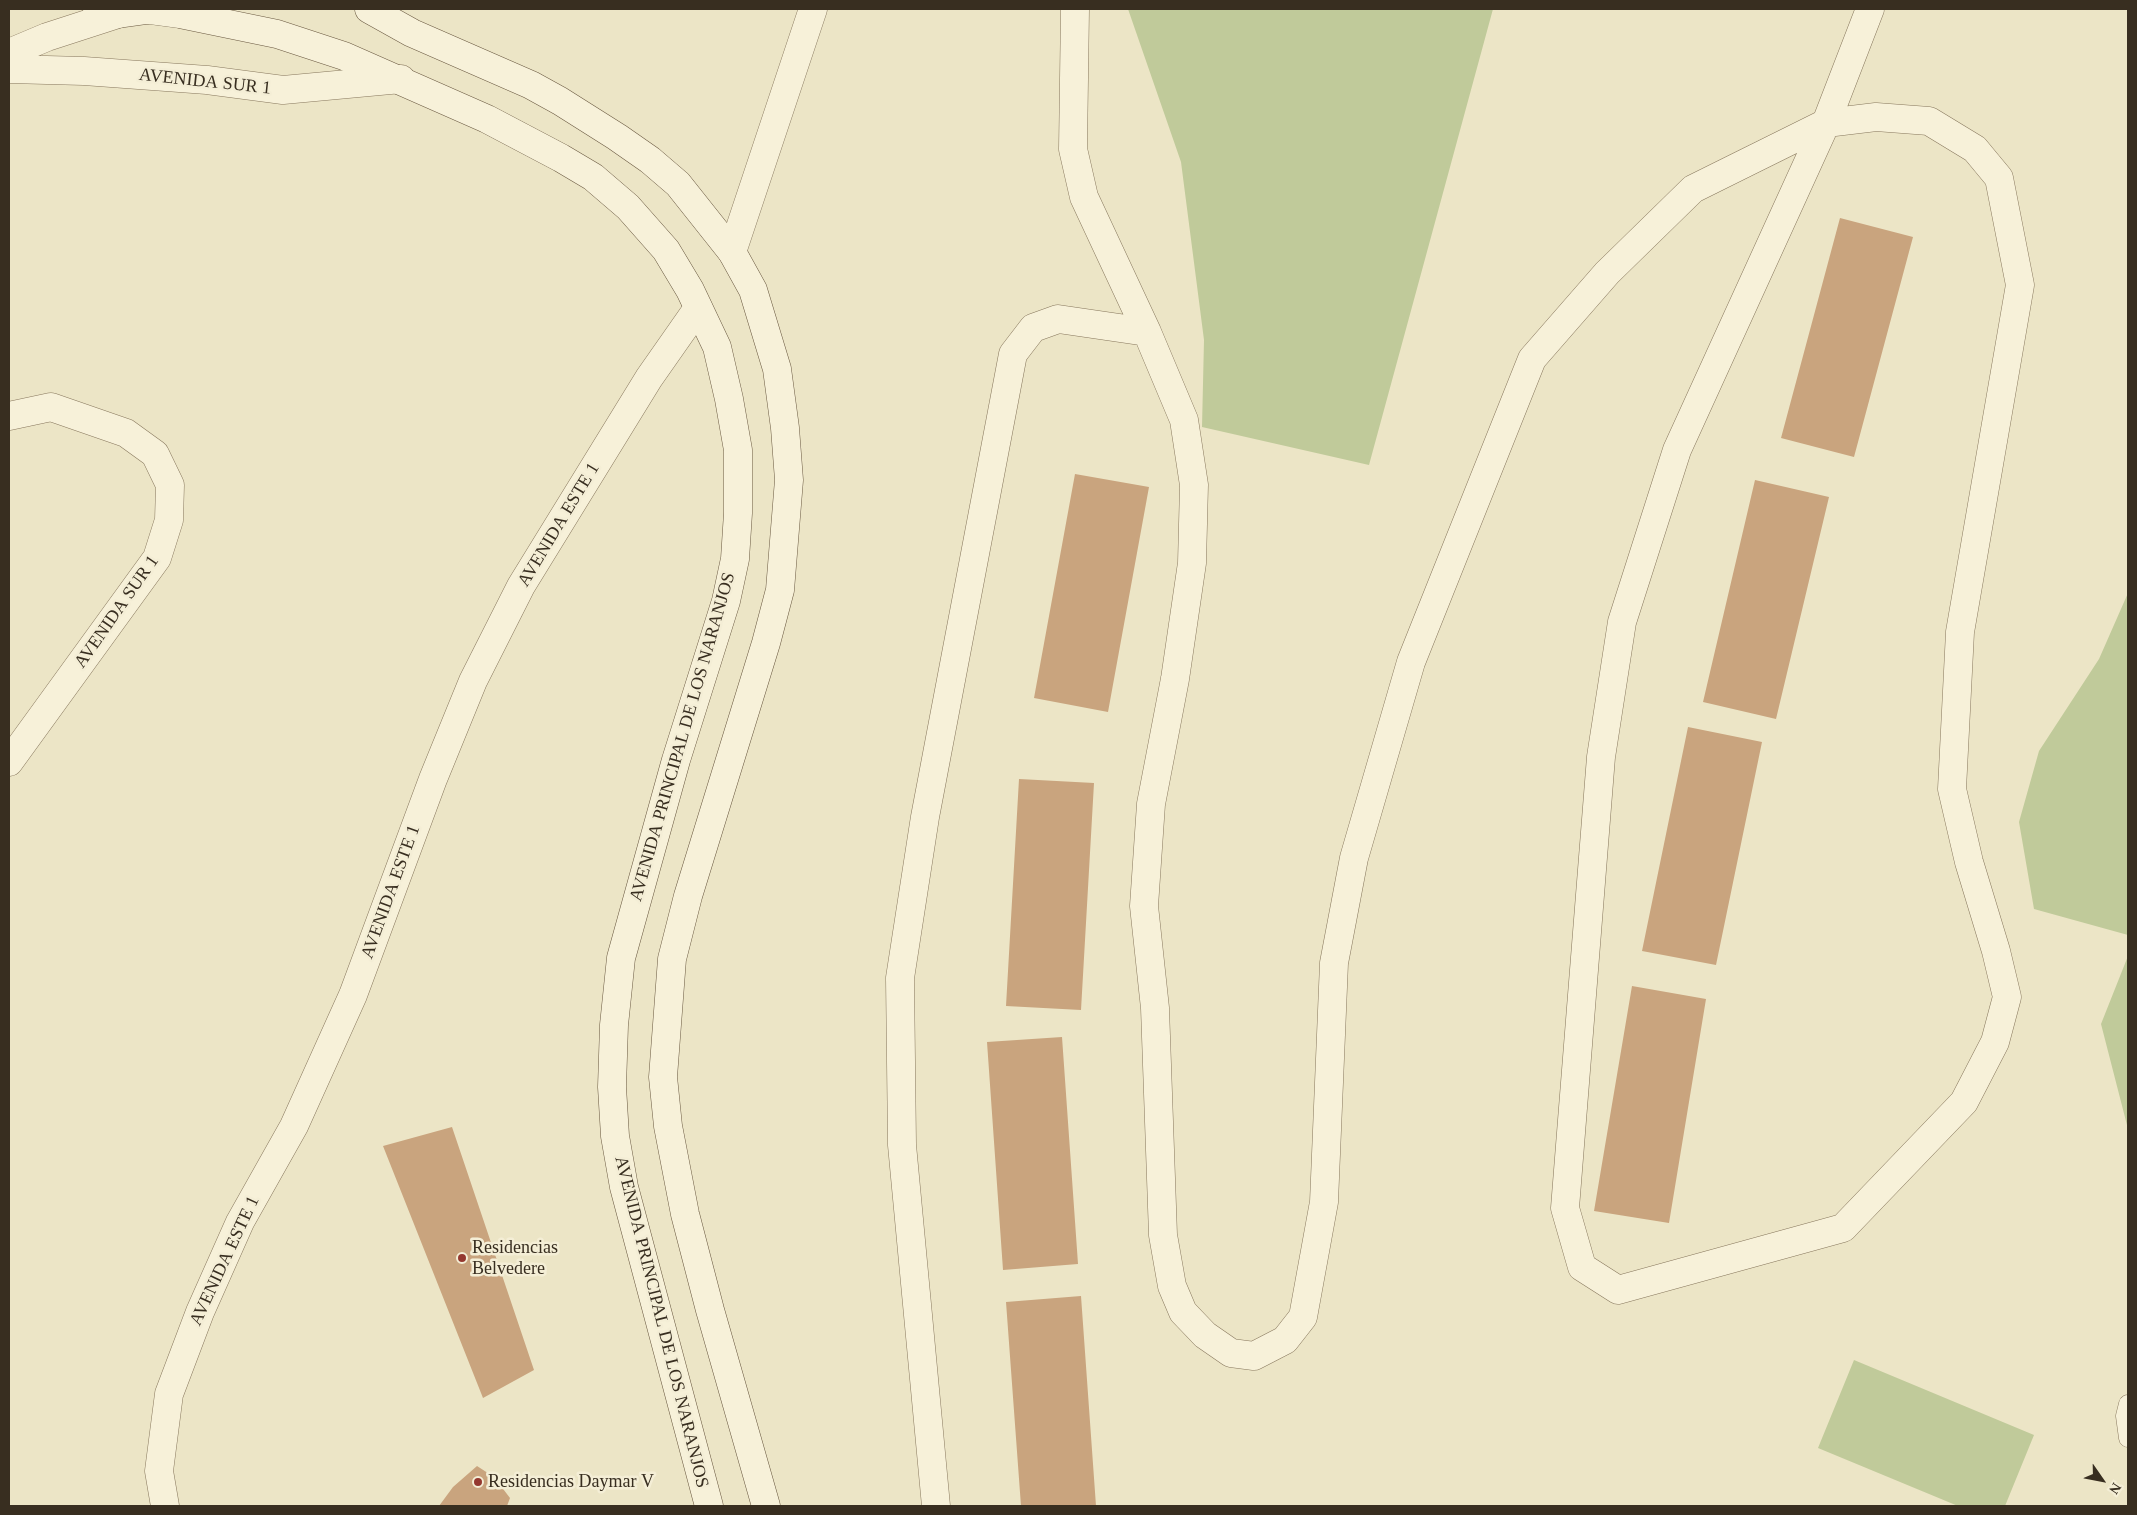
<!DOCTYPE html>
<html>
<head>
<meta charset="utf-8">
<style>
  body { margin:0 }
  #map { position:relative; width:2137px; height:1515px; overflow:hidden; background:#ece5c6; font-family:Georgia,serif }
  canvas { display:block }
  .frame { position:absolute; inset:0; border:10px solid #382e20; pointer-events:none }
  .north { position:absolute; left:2077px; top:1455px; width:50px; height:50px; -webkit-text-stroke:4px #f4eed6; paint-order:stroke; rotate:123deg; font-size:14px; font-weight:700; line-height:20px; text-align:center; color:#382e20 }
  .north::after { content:''; display:block; margin:auto; width:18px; height:22px; background:#382e20; clip-path:polygon(50% 0,100% 100%,50% 72%,0 100%) }
</style>
</head>
<body>
<div id="map">
<canvas width="2137" height="1515"></canvas>
<div class="frame"></div>
<div class="north">N</div>
</div>
<script>
const g = document.querySelector('canvas').getContext('2d');
g.lineJoin = 'round';
function fill(path, color) { g.fillStyle = color; g.fill(path, 'evenodd'); }
const shape = rows => new Path2D(rows.map(r => 'M' + r).join(''));
function trace(path, color, width, dash) { g.strokeStyle = color; g.lineWidth = width; g.lineCap = dash ? 'butt' : 'round'; g.setLineDash(dash || []); g.stroke(path); }
function drawText(font, color, halo, rows, align = 'center') {
  g.font = font + ' Georgia,serif'; g.lineWidth = 5; g.setLineDash([]); g.textBaseline = 'middle'; g.strokeStyle = halo; g.fillStyle = color; for (const [text, x, y, turn = 0] of rows) {
    g.save(); g.translate(x, y); g.rotate((+turn || 0) * Math.PI / 180); g.textAlign = isNaN(turn) ? turn : align; if (halo) g.strokeText(text, 0, 0); g.fillText(text, 0, 0); g.restore();
  }
}
fill(shape([
  [1128,9,1493,9,1369,465,1202,427,1204,340,1181,162],
  [2128,593,2128,935,2034,909,2019,822,2039,751,2099,659],
  [2128,956,2128,1129,2101,1024],
  [1854,1360,2034,1435,2005,1506,1958,1506,1818,1448]
]), '#c0ca9a');
fill(shape([
  [1840,218,1913,237,1854,457,1781,438],
  [1075,474,1149,487,1108,712,1034,698],
  [1755,480,1829,497,1776,719,1703,702],
  [1688,727,1762,742,1716,965,1642,951],
  [1019,779,1094,783,1081,1010,1006,1006],
  [1632,986,1706,999,1669,1223,1594,1211],
  [1062,1037,1078,1264,1003,1270,987,1042],
  [452,1127,534,1370,483,1398,383,1146],
  [1081,1296,1096,1506,1021,1506,1006,1302],
  [477,1466,494,1477,510,1498,507,1506,439,1506,453,1487]
]), '#c9a47e');
const service = shape([
  [2128,1404,2125,1416,2128,1438]
]);
const minor = shape([
  [1075,9,1073,149,1084,197,1147,332,1184,420,1194,485,1192,563,1175,679,1151,804,1144,906,1155,1008,1163,1235,1172,1286,1183,1312,1205,1335,1231,1353,1254,1356,1285,1340,1303,1317,1324,1202,1334,963,1354,858,1411,662,1532,359,1607,273,1693,189,1826,123,1876,117,1929,121,1975,149,1999,178,2020,285,1960,632,1952,789,1969,862,1996,951,2007,997,1995,1042,1964,1102,1843,1228,1618,1290,1582,1267,1565,1208,1601,757,1622,622,1677,450,1826,123,1870,9],
  [9,53,47,37,118,14],
  [9,69,84,71,207,80,283,90,401,79],
  [732,252,813,9],
  [9,416,51,407,126,433,155,454,170,485,169,520,157,558,9,762],
  [165,1506,159,1471,169,1394,200,1312,240,1222,294,1126,353,995,433,779,473,681,521,586,649,378,698,308],
  [936,1506,902,1145,900,978,925,817,1013,354,1033,328,1058,319,1147,332]
]);
const secondary = shape([
  [97,9,118,14,154,9],
  [369,9,412,33,531,85,560,101,617,137,650,160,678,184,732,252,753,290,777,369,785,428,789,480,780,590,766,643,688,896,672,959,663,1077,668,1126,685,1214,710,1310,766,1506],
  [150,10,180,14,277,34,344,56,487,119,561,158,593,177,628,207,666,250,690,290,717,347,729,399,738,450,738,513,735,559,726,601,676,760,621,958,614,1025,612,1087,615,1136,624,1187,709,1506]
]);
trace(service, '#87775d', 19);
trace(minor, '#87775d', 29);
trace(secondary, '#695840', 29);
trace(service, '#f7f1d9', 18);
trace(minor, '#f7f1d9', 28);
trace(secondary, '#f7f1d9', 28);
for (const [x, y, r, color] of [
  [462,1258,5,"#94382f"],
  [478,1482,5,"#94382f"]
]) { const dot = new Path2D(); dot.arc(x, y, r, 0, 2 * Math.PI); g.fillStyle = color; g.fill(dot); trace(dot, '#f4eed6', 2); }
drawText('18px', '#382e20', '#f4eed6', [
  ["AVENIDA SUR 1",205,82,6],
  ["AVENIDA ESTE 1",559,525,-59],
  ["AVENIDA SUR 1",117,612,-55],
  ["AVENIDA PRINCIPAL DE LOS NARANJOS",683,737,-74],
  ["AVENIDA ESTE 1",391,892,-70],
  ["AVENIDA ESTE 1",225,1261,-65],
  ["AVENIDA PRINCIPAL DE LOS NARANJOS",661,1322,76]
]);
drawText('18px', '#382e20', '#f4eed6', [
  ["Residencias",472,1248],
  ["Belvedere",472,1269],
  ["Residencias Daymar V",488,1482]
], 'left');
</script>
</body>
</html>
